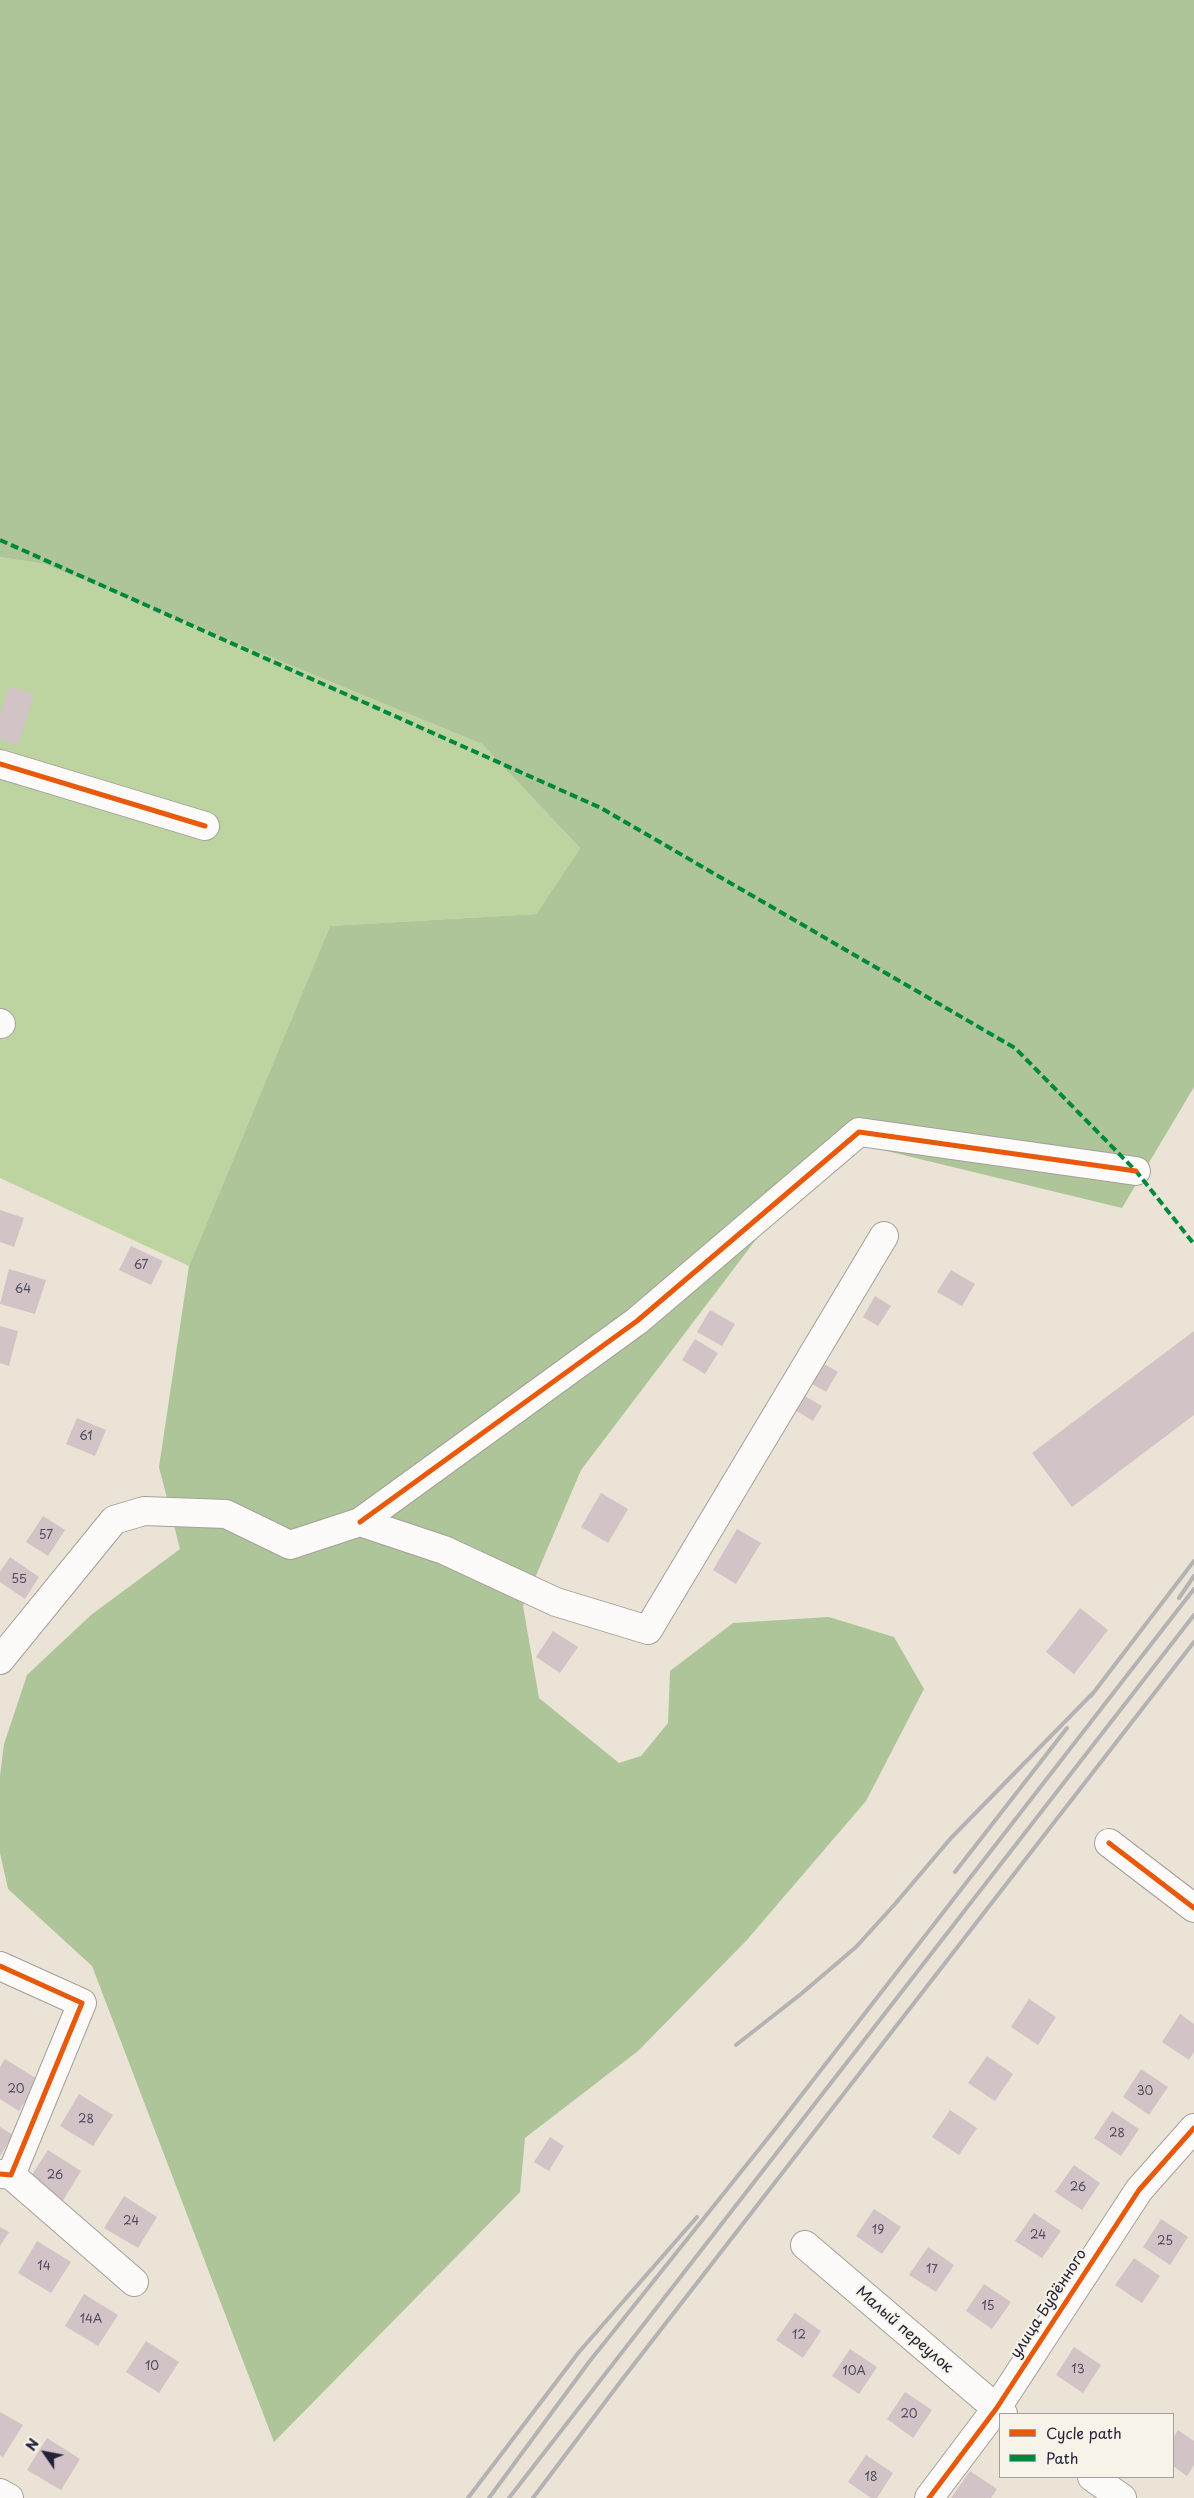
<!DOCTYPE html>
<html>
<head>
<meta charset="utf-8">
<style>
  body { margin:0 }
  #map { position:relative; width:1194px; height:2498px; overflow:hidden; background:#ebe3d5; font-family:"Playpen Sans",sans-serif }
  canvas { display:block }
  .legend { position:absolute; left:999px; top:2413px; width:175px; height:65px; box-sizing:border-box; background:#f7f3e8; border:1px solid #a29fa3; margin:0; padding:6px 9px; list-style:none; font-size:15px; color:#22223b }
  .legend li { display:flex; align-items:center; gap:10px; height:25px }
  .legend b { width:25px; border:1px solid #a29fa3 }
  .north { position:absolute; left:20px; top:2428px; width:50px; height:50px; -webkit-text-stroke:4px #f7f3e8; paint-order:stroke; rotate:303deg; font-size:14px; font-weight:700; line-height:20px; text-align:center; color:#22223b }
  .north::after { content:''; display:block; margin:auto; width:18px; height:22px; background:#22223b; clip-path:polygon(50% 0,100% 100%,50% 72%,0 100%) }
</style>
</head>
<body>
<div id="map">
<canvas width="1194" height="2498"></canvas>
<ul class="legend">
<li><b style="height:6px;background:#e8590c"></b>Cycle path</li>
<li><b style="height:6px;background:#00873e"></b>Path</li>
</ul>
<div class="north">N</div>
</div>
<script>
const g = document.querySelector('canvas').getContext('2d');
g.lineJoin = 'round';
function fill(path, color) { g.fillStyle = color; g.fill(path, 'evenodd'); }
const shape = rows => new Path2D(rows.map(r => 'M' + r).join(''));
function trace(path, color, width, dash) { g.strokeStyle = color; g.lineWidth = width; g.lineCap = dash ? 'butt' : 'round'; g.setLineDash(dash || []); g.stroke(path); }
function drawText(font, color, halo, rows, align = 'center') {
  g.font = font + ' "Playpen Sans",sans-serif'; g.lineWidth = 4; g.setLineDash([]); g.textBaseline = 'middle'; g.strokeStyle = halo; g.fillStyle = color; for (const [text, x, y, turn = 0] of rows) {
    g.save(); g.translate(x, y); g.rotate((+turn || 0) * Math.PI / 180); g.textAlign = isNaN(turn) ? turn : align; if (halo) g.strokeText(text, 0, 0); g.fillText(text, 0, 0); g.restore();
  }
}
fill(shape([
  [0,557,44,564,482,744,580,848,536,914,330,926,189,1266,0,1178]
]), '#bdd4a0');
fill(shape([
  [0,0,1194,0,1194,1087,1122,1208,833,1138,581,1470,523,1606,539,1698,619,1763,641,1756,668,1723,670,1671,733,1623,829,1617,894,1637,924,1689,866,1801,746,1941,638,2051,525,2138,520,2192,274,2442,92,1966,8,1889,0,1853,0,1776,4,1744,27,1675,91,1615,180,1549,159,1467,189,1266,330,926,536,914,580,848,482,744,44,564,0,557]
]), '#adc598');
fill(shape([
  [9,686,34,694,18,745,0,739,0,716],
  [0,1210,24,1218,14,1247,0,1242],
  [131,1246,163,1261,151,1285,119,1270],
  [9,1269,46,1280,35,1314,0,1304],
  [951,1270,975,1284,962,1306,937,1292],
  [875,1296,891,1306,878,1326,863,1317],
  [710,1310,735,1324,722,1346,697,1332],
  [0,1326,18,1331,9,1366,0,1363],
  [1194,1331,1194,1415,1072,1507,1032,1453],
  [695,1339,718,1353,705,1374,682,1360],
  [824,1364,838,1372,826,1392,812,1384],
  [803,1395,822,1406,813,1421,795,1410],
  [77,1418,106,1430,95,1456,66,1444],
  [601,1493,628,1509,608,1543,581,1527],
  [43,1516,65,1530,48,1556,26,1542],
  [737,1529,761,1543,736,1584,713,1570],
  [10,1557,39,1577,25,1599,0,1582,0,1572],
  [1080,1608,1108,1630,1074,1674,1046,1652],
  [553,1631,578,1647,560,1673,536,1657],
  [1029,1999,1056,2017,1038,2045,1011,2027],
  [1180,2014,1194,2024,1194,2052,1189,2060,1162,2042],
  [987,2056,1013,2074,995,2101,968,2083],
  [5,2059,39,2080,19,2111,0,2099,0,2067],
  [1141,2069,1168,2087,1149,2115,1123,2097],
  [79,2094,113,2115,93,2146,60,2126],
  [950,2110,977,2128,959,2155,932,2137],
  [1112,2111,1139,2129,1121,2156,1094,2138],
  [0,2127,13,2135,0,2156],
  [550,2137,564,2146,549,2171,534,2162],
  [48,2150,81,2171,62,2202,28,2181],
  [1074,2165,1100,2183,1082,2210,1055,2192],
  [124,2196,157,2217,138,2248,104,2228],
  [874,2209,901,2227,882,2254,856,2236],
  [1034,2213,1061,2231,1042,2258,1015,2241],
  [1161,2219,1188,2237,1170,2265,1143,2247],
  [0,2227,9,2232,0,2246],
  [37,2241,71,2262,51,2293,18,2273],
  [928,2247,954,2265,936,2292,909,2275],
  [1134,2258,1160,2276,1142,2303,1115,2285],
  [984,2284,1011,2302,992,2329,966,2311],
  [84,2294,118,2315,98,2346,65,2326],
  [795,2313,821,2331,803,2358,776,2340],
  [146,2341,179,2362,159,2393,126,2372],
  [1074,2347,1101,2365,1083,2393,1056,2375],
  [850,2349,877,2367,859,2394,832,2376],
  [905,2392,932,2410,913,2438,887,2419],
  [0,2412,23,2425,3,2457,0,2455],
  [1178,2430,1194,2441,1194,2465,1187,2476,1173,2466,1173,2438],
  [47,2438,80,2459,61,2490,27,2470],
  [866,2455,893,2473,877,2498,871,2498,848,2482],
  [970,2471,997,2489,991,2498,951,2498]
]), '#d2c3c6');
const minor = shape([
  [0,764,205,826],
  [0,1023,1,1024],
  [360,1522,637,1321,859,1132,1136,1171],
  [0,1660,114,1520,144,1511,226,1514,290,1545,360,1522,444,1550,556,1602,648,1630,884,1236],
  [1109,1843,1194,1908],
  [0,1966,82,2003,11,2175,0,2174],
  [11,2175,134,2282],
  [805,2245,1003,2414],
  [1092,2477,1122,2498],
  [0,2493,9,2498],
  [929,2498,996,2409,1139,2190,1194,2128]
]);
trace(minor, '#a4a09b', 30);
trace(minor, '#fcfbf9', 28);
trace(shape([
  [1179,1598,1194,1576],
  [1091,1696,1194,1561],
  [955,1872,1067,1728],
  [736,2045,801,1994,856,1947,895,1904,951,1838,1094,1692],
  [468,2498,579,2352,697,2217],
  [489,2498,589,2362,776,2128,1194,1589],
  [509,2498,1194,1615],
  [533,2498,621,2381,1194,1642]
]), '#b4b3b4', 4);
trace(shape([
  [0,540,601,808,1015,1048,1136,1171,1194,1244]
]), '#00873e', 4, [8, 4]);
trace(shape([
  [0,764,205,826],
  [360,1522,637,1321,859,1132,1136,1171],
  [1109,1843,1194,1908],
  [0,1966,82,2003,11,2175,0,2174],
  [929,2498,996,2409,1139,2190,1194,2128]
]), '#e8590c', 5);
drawText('12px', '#4e4a5e', null, [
  ["67",141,1266],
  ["64",23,1290],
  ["61",86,1437],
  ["57",46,1536],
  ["55",19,1580],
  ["20",16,2090],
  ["30",1145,2092],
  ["28",86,2120],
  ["28",1117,2134],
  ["26",55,2176],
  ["26",1078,2188],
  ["24",131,2222],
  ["19",878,2231],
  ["24",1038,2236],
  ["25",1165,2242],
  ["14",44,2267],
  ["17",932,2270],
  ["15",988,2307],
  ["14А",91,2320],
  ["12",799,2336],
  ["10",152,2367],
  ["13",1078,2370],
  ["10А",854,2372],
  ["20",909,2415],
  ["18",871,2478]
]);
drawText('15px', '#22223b', '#f7f3e8', [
  ["улица Будённого",1049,2304,-57],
  ["Малый переулок",904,2330,41]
]);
</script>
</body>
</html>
